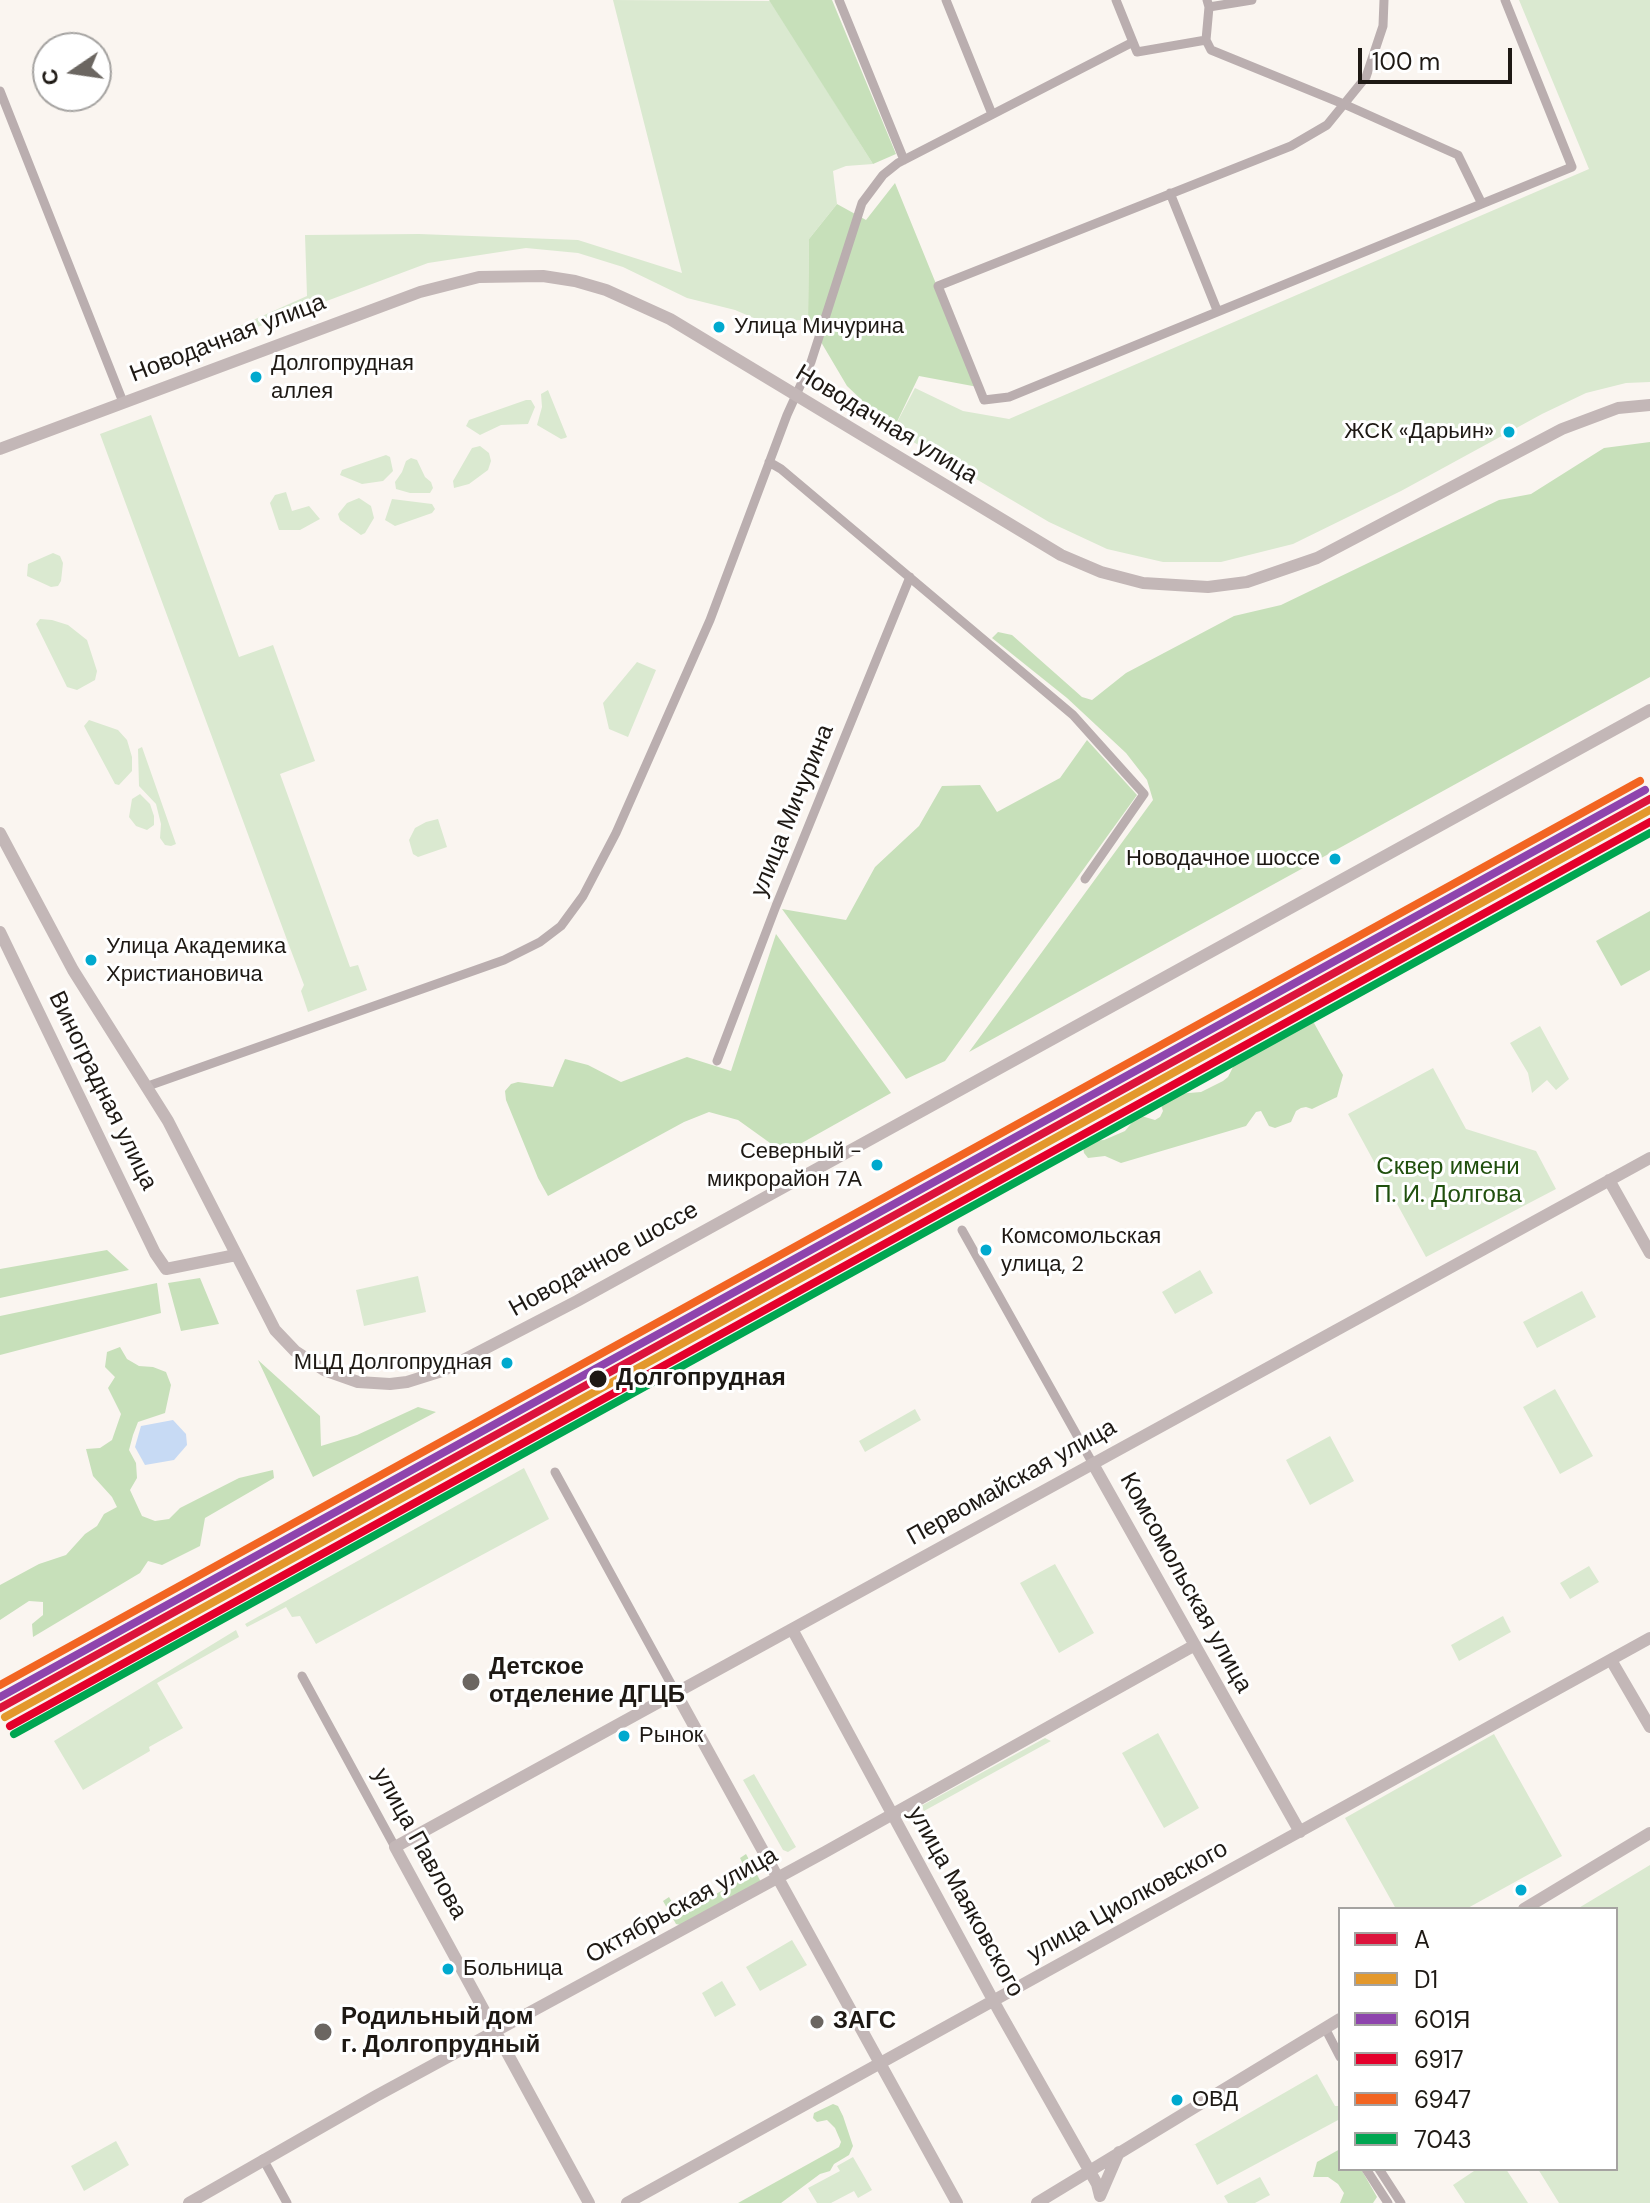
<!DOCTYPE html>
<html>
<head>
<meta charset="utf-8">
<style>
  body { margin:0 }
  #map { position:relative; width:1650px; height:2203px; overflow:hidden; background:#faf5f0; font-family:"DM Sans",sans-serif }
  canvas { display:block }
  .legend { position:absolute; left:1338px; top:1907px; width:280px; height:264px; box-sizing:border-box; background:#fff; border:2px solid #a5a3a1; margin:0; padding:10px 14px; list-style:none; font-size:24px; color:#1e1914 }
  .legend li { display:flex; align-items:center; gap:16px; height:40px }
  .legend b { width:40px; border:2px solid #a5a3a1 }
  .north { position:absolute; left:32px; top:32px; width:80px; height:80px; box-sizing:border-box; background:#fff; border:2px solid #a5a3a1; border-radius:50%; rotate:257deg; font-size:22px; font-weight:700; line-height:32px; text-align:center; color:#1e1914 }
  .north::after { content:''; display:block; margin:auto; width:28px; height:36px; background:#6b6661; clip-path:polygon(50% 0,100% 100%,50% 72%,0 100%) }
  .scale { position:absolute; left:1358px; top:48px; width:154px; height:36px; box-sizing:border-box; border:4px solid #1e1914; border-top:0; padding-left:10px; font-size:24px; line-height:28px; white-space:nowrap; color:#1e1914; -webkit-text-stroke:6px #fff; paint-order:stroke }
</style>
</head>
<body>
<div id="map">
<canvas width="1650" height="2203"></canvas>
<ul class="legend">
<li><b style="height:10px;background:#dc143c"></b>A</li>
<li><b style="height:10px;background:#e3982c"></b>D1</li>
<li><b style="height:10px;background:#8e44ad"></b>601Я</li>
<li><b style="height:10px;background:#e4002b"></b>6917</li>
<li><b style="height:10px;background:#f26522"></b>6947</li>
<li><b style="height:10px;background:#00a651"></b>7043</li>
</ul>
<div class="north">С</div>
<div class="scale">100 m</div>
</div>
<script>
const g = document.querySelector('canvas').getContext('2d');
g.lineJoin = 'round';
function fill(path, color) { g.fillStyle = color; g.fill(path, 'evenodd'); }
const shape = rows => new Path2D(rows.map(r => 'M' + r).join(''));
function trace(path, color, width, dash) { g.strokeStyle = color; g.lineWidth = width; g.lineCap = dash ? 'butt' : 'round'; g.setLineDash(dash || []); g.stroke(path); }
function drawText(font, color, halo, rows, align = 'center') {
  g.font = font + ' "DM Sans",sans-serif'; g.lineWidth = 6; g.setLineDash([]); g.textBaseline = 'middle'; g.strokeStyle = halo; g.fillStyle = color; for (const [text, x, y, turn = 0] of rows) {
    g.save(); g.translate(x, y); g.rotate((+turn || 0) * Math.PI / 180); g.textAlign = isNaN(turn) ? turn : align; if (halo) g.strokeText(text, 0, 0); g.fillText(text, 0, 0); g.restore();
  }
}
fill(shape([
  [613,0,771,1,873,164,846,166,833,171,837,204,809,239,808,320,761,321,735,310,687,298,623,267,578,253,526,248,428,263,236,335,233,329,307,296,305,235,419,234,578,240,682,273],
  [1519,0,1650,0,1650,382,1626,383,1586,393,1542,414,1401,491,1293,544,1221,562,1163,562,1107,549,1049,522,893,430,915,388,963,411,1009,419,1589,169],
  [548,390,567,437,565,438,561,439,537,425,542,407,541,394],
  [526,400,531,400,535,407,528,424,501,425,480,435,466,426,469,420],
  [151,415,239,657,273,645,315,761,280,774,350,967,358,965,367,990,308,1012,301,991,304,985,290,948,100,434],
  [480,446,489,453,491,461,488,470,469,484,454,488,453,481,472,448],
  [386,455,390,457,393,471,383,481,362,484,340,475,342,470],
  [411,458,417,460,425,477,431,482,433,488,430,493,410,493,396,489,395,482,402,472,406,461],
  [286,492,292,511,309,506,320,519,300,530,279,530,270,503,275,495],
  [359,498,371,506,374,518,365,533,361,535,340,520,338,514,347,503],
  [392,499,432,504,435,509,432,513,395,526,385,520],
  [53,553,60,556,63,563,61,581,58,586,51,587,27,576,28,564],
  [40,619,52,620,68,625,87,640,97,671,95,680,77,690,67,687,36,624],
  [637,662,656,670,628,737,609,729,603,703],
  [89,720,118,730,127,740,132,757,132,771,119,785,115,784,84,726],
  [142,747,176,844,171,846,165,845,160,838,161,824,156,804,139,786,138,749],
  [140,794,150,804,154,816,154,825,147,830,136,826,129,817,132,799],
  [438,819,447,847,418,857,413,854,409,840,415,828,426,822],
  [1540,1026,1569,1079,1556,1090,1547,1080,1532,1093,1528,1073,1510,1043],
  [1433,1068,1466,1129,1536,1151,1556,1189,1426,1257,1348,1114],
  [1200,1270,1213,1293,1175,1314,1162,1292],
  [418,1276,426,1312,364,1326,356,1290],
  [1582,1291,1596,1317,1537,1348,1523,1322],
  [1555,1389,1593,1456,1560,1474,1523,1407],
  [915,1409,921,1420,865,1452,859,1441],
  [1330,1436,1354,1481,1310,1505,1286,1460],
  [524,1468,549,1519,316,1644,300,1616,292,1617,286,1607,247,1627,245,1624],
  [1055,1564,1094,1633,1059,1653,1020,1583],
  [1589,1566,1599,1582,1570,1599,1560,1583],
  [1503,1616,1511,1632,1459,1661,1451,1645],
  [236,1630,239,1637,157,1683,183,1728,149,1747,150,1751,83,1790,54,1741],
  [1158,1733,1199,1808,1164,1828,1122,1753],
  [1494,1734,1562,1856,1466,1909,1396,1909,1345,1818],
  [1045,1738,1051,1741,924,1811,921,1806],
  [754,1774,796,1847,788,1852,783,1850,743,1780],
  [1650,1865,1650,2203,1559,2203,1538,2169,1616,2169,1616,1909,1577,1909],
  [792,1940,807,1965,760,1991,746,1967],
  [722,1981,736,2005,715,2017,702,1993],
  [1317,2074,1335,2106,1340,2106,1340,2119,1217,2185,1195,2144,1192,2146],
  [116,2141,129,2165,84,2191,71,2166],
  [853,2157,872,2190,858,2198,854,2191,831,2203,817,2203,808,2188,840,2171,837,2166],
  [1477,2169,1506,2169,1528,2203,1465,2203,1453,2185],
  [1260,2177,1270,2195,1255,2203,1228,2203,1224,2196]
]), '#dae9d0');
fill(shape([
  [769,0,832,0,896,154,873,164],
  [895,183,978,387,919,376,893,430,847,386,808,320,809,239,837,204,866,220],
  [1650,442,1650,677,969,1052,1153,800,1147,780,1126,753,1067,698,992,638,998,632,1012,635,1082,697,1092,700,1126,673,1234,616,1281,605,1499,500,1531,494,1604,448],
  [1087,740,1137,795,945,1061,906,1079,782,909,846,920,875,867,919,826,942,786,980,785,997,812,1060,778],
  [1650,911,1650,970,1621,986,1596,941],
  [776,934,891,1093,784,1153,738,1120,709,1112,684,1122,548,1196,538,1178,506,1100,505,1091,511,1084,518,1082,553,1087,565,1059,588,1065,621,1082,687,1057,731,1071],
  [1308,1023,1314,1023,1343,1075,1337,1097,1312,1109,1306,1107,1301,1108,1296,1111,1291,1122,1275,1128,1269,1126,1261,1111,1256,1112,1246,1126,1121,1163,1105,1156,1088,1158,1084,1153,1083,1147,1092,1141,1104,1140,1125,1131,1138,1115,1155,1120,1160,1117,1163,1111,1161,1105,1177,1094,1201,1092,1223,1081,1228,1077,1234,1065],
  [107,1250,129,1270,0,1298,0,1269],
  [200,1278,219,1324,181,1331,168,1283],
  [157,1283,161,1313,0,1355,0,1316],
  [120,1347,127,1359,139,1366,153,1367,166,1372,171,1385,165,1413,138,1422,133,1435,129,1450,136,1463,137,1478,130,1490,142,1516,155,1521,169,1519,180,1508,239,1478,273,1470,274,1478,205,1518,200,1546,162,1565,148,1561,140,1573,33,1637,32,1624,43,1615,43,1602,29,1601,0,1620,0,1585,39,1564,66,1555,85,1534,97,1526,104,1514,117,1507,112,1497,93,1476,86,1449,100,1448,112,1440,121,1414,108,1388,115,1377,105,1367,107,1352],
  [258,1360,320,1416,321,1446,357,1435,418,1407,436,1412,313,1477],
  [746,1854,761,1882,680,1925,676,1924,663,1901,669,1897,679,1914,749,1876,740,1858],
  [833,2104,838,2106,843,2116,853,2146,849,2155,834,2164,830,2171,820,2174,781,2203,738,2203,839,2147,841,2142,835,2128,827,2120,817,2122,813,2118,814,2113],
  [1340,2149,1340,2169,1361,2169,1377,2197,1373,2203,1340,2203,1344,2193,1338,2184,1328,2177,1313,2177,1317,2162]
]), '#c7e0ba');
fill(shape([
  [173,1420,186,1434,187,1445,174,1460,145,1465,135,1447,141,1426]
]), '#c7daf4');
trace(shape([
  [839,0,904,160],
  [946,0,992,114],
  [1116,0,1137,52,1206,40],
  [1207,0,1209,7,1206,40,1211,50,1346,105,1458,155,1482,204],
  [1384,0,1383,26,1366,77,1327,125,1291,146,938,286,984,400,1009,397,1572,167,1505,0],
  [1209,7,1252,0],
  [0,91,123,402],
  [1170,193,1217,310],
  [769,462,781,469,1073,715,1144,794,1085,879],
  [717,1061,776,906,910,577],
  [148,1086,504,960,540,942,561,926,583,896,616,833,710,620,787,415,811,362,862,203,883,175,898,163,1133,42],
  [962,1230,1093,1464],
  [555,1472,676,1693],
  [302,1676,395,1847],
  [1325,2028,1340,2057],
  [263,2159,287,2203],
  [1366,2169,1388,2203],
  [1379,2169,1401,2203]
]), '#baaeaf', 9);
trace(shape([
  [0,449,420,292,479,277,543,276,575,281,606,290,670,319,1061,555,1101,572,1143,583,1208,587,1247,582,1317,558,1562,429,1618,408,1650,405],
  [0,833,73,970,168,1121,275,1330,295,1351,324,1370,358,1382,390,1384,407,1382,442,1371,577,1301,1650,710],
  [0,932,155,1253,166,1269,236,1255],
  [1609,1180,1650,1253],
  [1093,1464,1300,1832],
  [792,1629,999,2011,1097,2184,1100,2196],
  [1611,1660,1650,1727],
  [676,1693,957,2203],
  [1524,1909,1650,1833],
  [1100,2196,1119,2152],
  [189,2203,376,2096,825,1852,1195,1645],
  [589,2203,395,1847,1650,1158],
  [627,2203,1650,1638],
  [1037,2203,1340,2019]
]), '#c3b7b7', 12);
trace(shape([
  [0,1708,1650,799]
]), '#dc143c', 8);
trace(shape([
  [5,1717,1650,810]
]), '#e3982c', 8);
trace(shape([
  [0,1697,1645,790]
]), '#8e44ad', 8);
trace(shape([
  [10,1726,1650,822]
]), '#e4002b', 8);
trace(shape([
  [0,1685,1640,781]
]), '#f26522', 8);
trace(shape([
  [14,1734,1650,833]
]), '#00a651', 8);
for (const [x, y, r, color] of [
  [719,327,7,"#00a9ce"],
  [256,377,7,"#00a9ce"],
  [1509,432,7,"#00a9ce"],
  [1335,859,7,"#00a9ce"],
  [91,960,7,"#00a9ce"],
  [877,1165,7,"#00a9ce"],
  [986,1250,7,"#00a9ce"],
  [507,1363,7,"#00a9ce"],
  [598,1379,10,"#1e1914"],
  [471,1682,10,"#6b6661"],
  [624,1736,7,"#00a9ce"],
  [1521,1890,7,"#00a9ce"],
  [448,1969,7,"#00a9ce"],
  [817,2022,8,"#6b6661"],
  [323,2032,10,"#6b6661"],
  [1177,2100,7,"#00a9ce"]
]) { const dot = new Path2D(); dot.arc(x, y, r, 0, 2 * Math.PI); g.fillStyle = color; g.fill(dot); trace(dot, '#fff', 3); }
drawText('22px', '#1e1914', '#fff', [
  ["Улица Мичурина",734,327],
  ["Долгопрудная",271,364],
  ["аллея",271,392],
  ["ЖСК «Дарьин»",1494,432,"right"],
  ["Новодачное шоссе",1320,859,"right"],
  ["Улица Академика",106,947],
  ["Христиановича",106,975],
  ["Северный -",862,1152,"right"],
  ["микрорайон 7А",862,1180,"right"],
  ["Комсомольская",1001,1237],
  ["улица, 2",1001,1265],
  ["МЦД Долгопрудная",492,1363,"right"],
  ["Рынок",639,1736],
  ["Больница",463,1969],
  ["ОВД",1192,2100]
], 'left');
drawText('24px', '#1e1914', '#fff', [
  ["Новодачная улица",228,339,-21],
  ["Новодачная улица",886,425,31],
  ["улица Мичурина",793,811,-68],
  ["Виноградная улица",102,1091,64],
  ["Новодачное шоссе",604,1260,-29],
  ["Первомайская улица",1012,1483,-29],
  ["Комсомольская улица",1185,1583,61],
  ["улица Павлова",419,1844,61],
  ["улица Маяковского",965,1902,61],
  ["улица Циолковского",1128,1902,-29],
  ["Октябрьская улица",682,1906,-29]
]);
drawText('24px', '#21500e', '#fff', [
  ["Сквер имени",1448,1168],
  ["П. И. Долгова",1448,1196]
]);
drawText('bold 24px', '#1e1914', '#fff', [
  ["Долгопрудная",616,1379]
], 'left');
drawText('bold 24px', '#1e1914', '#fff', [
  ["Детское",489,1668],
  ["отделение ДГЦБ",489,1696],
  ["Родильный дом",341,2018],
  ["г. Долгопрудный",341,2046],
  ["ЗАГС",833,2022]
], 'left');
</script>
</body>
</html>
